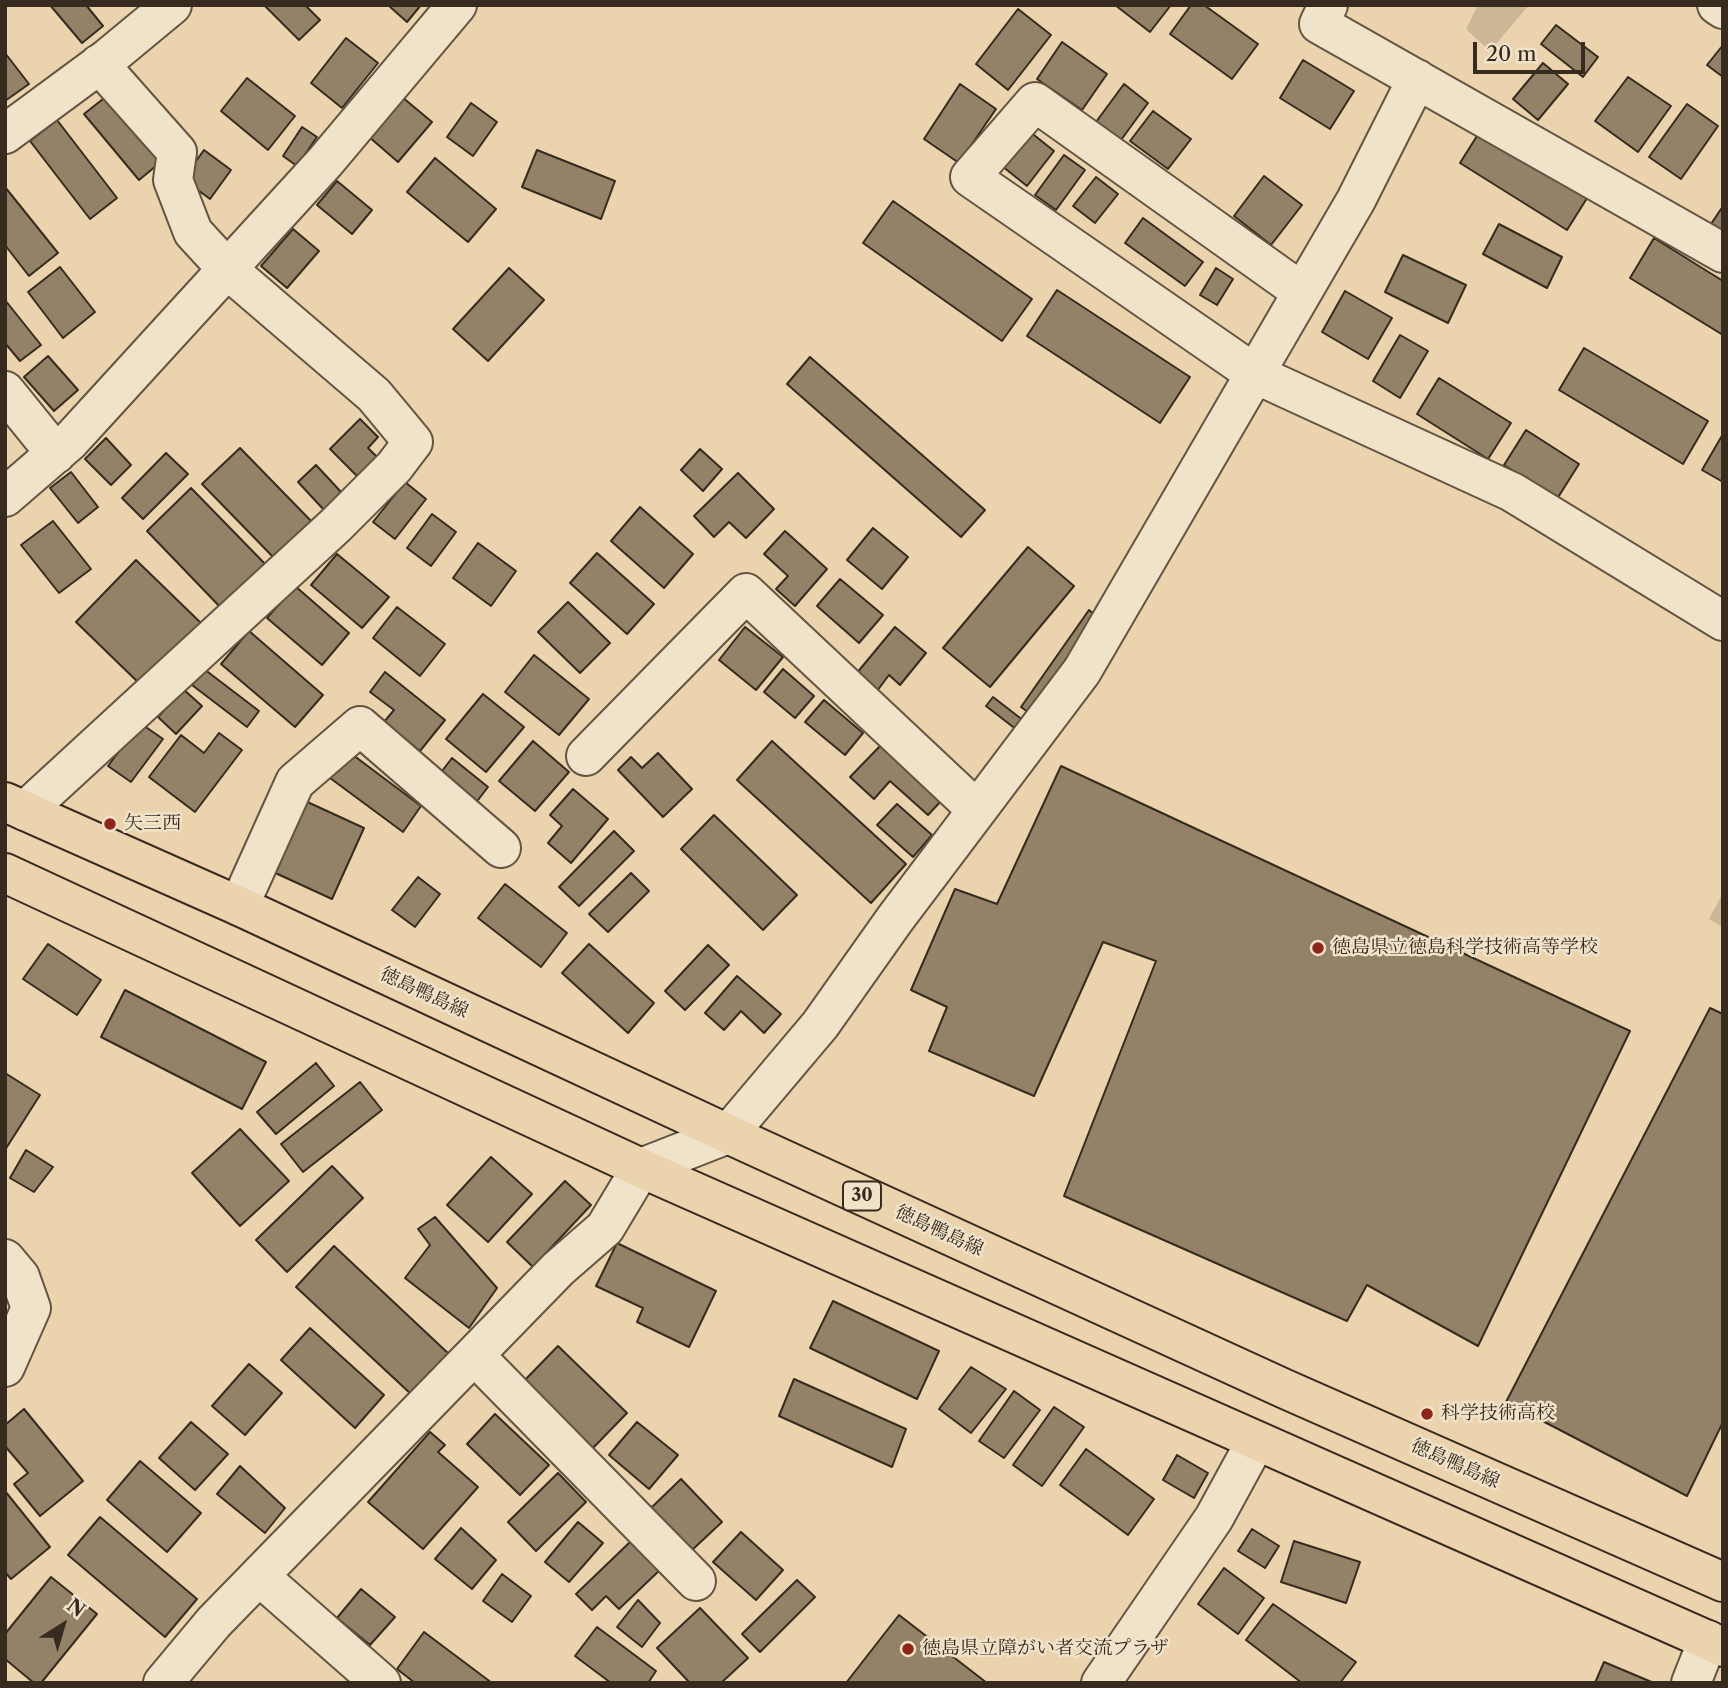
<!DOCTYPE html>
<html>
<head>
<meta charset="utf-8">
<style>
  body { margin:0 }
  #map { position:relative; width:1728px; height:1688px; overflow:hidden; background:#ead3ad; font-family:"Libre Caslon Text",serif }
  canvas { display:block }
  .frame { position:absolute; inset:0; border:7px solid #362b1e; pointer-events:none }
  .north { position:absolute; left:28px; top:1590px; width:70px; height:70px; -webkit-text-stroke:5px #f1e2ca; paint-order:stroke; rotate:37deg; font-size:19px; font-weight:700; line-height:28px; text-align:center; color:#362b1e }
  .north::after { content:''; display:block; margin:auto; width:24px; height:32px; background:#362b1e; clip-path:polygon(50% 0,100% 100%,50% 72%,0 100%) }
  .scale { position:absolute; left:1473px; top:42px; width:112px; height:32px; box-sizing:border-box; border:4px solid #362b1e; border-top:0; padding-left:9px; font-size:21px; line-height:24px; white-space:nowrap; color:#362b1e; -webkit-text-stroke:5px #f1e2ca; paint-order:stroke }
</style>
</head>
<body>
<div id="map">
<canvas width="1728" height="1688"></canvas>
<div class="frame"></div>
<div class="north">N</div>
<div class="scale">20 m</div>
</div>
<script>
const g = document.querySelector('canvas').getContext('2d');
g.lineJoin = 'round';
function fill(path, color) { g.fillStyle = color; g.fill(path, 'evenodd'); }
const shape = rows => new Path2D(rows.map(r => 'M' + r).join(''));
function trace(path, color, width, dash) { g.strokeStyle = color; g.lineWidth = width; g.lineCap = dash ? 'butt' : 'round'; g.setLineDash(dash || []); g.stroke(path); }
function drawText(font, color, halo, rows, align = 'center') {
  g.font = font + ' "Libre Caslon Text","Noto Serif JP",serif'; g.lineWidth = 5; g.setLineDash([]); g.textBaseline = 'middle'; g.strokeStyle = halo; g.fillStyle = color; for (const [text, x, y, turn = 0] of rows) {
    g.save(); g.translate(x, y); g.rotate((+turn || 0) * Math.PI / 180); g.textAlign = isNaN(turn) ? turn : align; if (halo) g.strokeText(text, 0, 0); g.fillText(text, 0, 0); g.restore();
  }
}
fill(shape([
  [1478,5,1529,5,1490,51,1466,29],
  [1723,893,1723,927,1709,919]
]), '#cbb695');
const building = shape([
  [50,5,86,5,103,26,82,43,50,5],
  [264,5,305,5,320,20,299,40,264,5],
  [388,5,421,5,407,22,388,5],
  [1115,5,1171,5,1150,32,1115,5],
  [1191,5,1204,5,1258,44,1232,79,1170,34,1191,5],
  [1018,9,1051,35,1008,90,976,64,1018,9],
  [1556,25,1598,57,1583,77,1541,44,1556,25],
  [346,38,378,63,342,108,311,83,346,38],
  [1062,42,1107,74,1082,110,1037,79,1062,42],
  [1723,45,1723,77,1707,65,1723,45],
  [5,53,29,84,5,101,5,53],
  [1303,60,1354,91,1330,129,1280,98,1303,60],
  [1543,63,1568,84,1538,120,1513,99,1543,63],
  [1628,77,1671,106,1638,152,1595,121,1628,77],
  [247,78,295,116,268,150,221,111,247,78],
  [960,84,996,109,959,163,924,139,960,84],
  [1124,84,1148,103,1121,140,1096,122,1124,84],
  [108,95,162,161,139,180,84,114,108,95],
  [402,97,432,122,398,162,368,136,402,97],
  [471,103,497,122,473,156,447,137,471,103],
  [1687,104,1718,126,1681,179,1649,157,1687,104],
  [1153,111,1191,139,1168,169,1130,141,1153,111],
  [57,120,117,198,90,219,30,141,57,120],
  [302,127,317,137,297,166,283,156,302,127],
  [1482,128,1589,195,1567,230,1460,163,1482,128],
  [1029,131,1054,151,1027,186,1002,166,1029,131],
  [204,150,231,170,210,199,183,179,204,150],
  [537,150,615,181,601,219,522,187,537,150],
  [1064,155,1085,170,1056,210,1035,195,1064,155],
  [435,158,496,209,468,242,407,192,435,158],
  [1264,176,1302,205,1271,245,1234,216,1264,176],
  [1096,177,1118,194,1095,223,1073,206,1096,177],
  [337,181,372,210,352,234,317,205,337,181],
  [5,187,58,253,29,276,5,245,5,187],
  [893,201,1032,299,1002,341,863,243,893,201],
  [1723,206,1723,231,1711,224,1723,206],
  [1143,218,1203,262,1185,286,1125,243,1143,218],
  [1499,224,1562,257,1547,288,1483,254,1499,224],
  [293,229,319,251,287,288,261,266,293,229],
  [1654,238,1723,281,1723,335,1630,278,1654,238],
  [1403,255,1466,285,1448,323,1385,292,1403,255],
  [60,267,95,312,63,338,28,292,60,267],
  [509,268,544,300,488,361,453,329,509,268],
  [1216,268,1233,279,1217,305,1200,295,1216,268],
  [1057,290,1190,377,1160,423,1027,336,1057,290],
  [1345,291,1392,318,1368,359,1322,332,1345,291],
  [5,300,41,345,20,361,5,343,5,300],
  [1400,335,1428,351,1400,398,1373,381,1400,335],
  [1584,348,1708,421,1683,464,1559,390,1584,348],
  [48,356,78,390,54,411,24,377,48,356],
  [810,357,985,510,961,537,787,384,810,357],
  [1439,378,1511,423,1488,459,1417,414,1439,378],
  [360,419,378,437,368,448,382,462,363,482,330,449,360,419],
  [1526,430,1579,464,1557,499,1504,465,1526,430],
  [1723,434,1723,482,1702,470,1723,434],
  [106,438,131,465,111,485,85,459,106,438],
  [240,448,313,523,276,560,202,484,240,448],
  [700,449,722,469,703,491,681,470,700,449],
  [166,453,188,474,143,519,122,498,166,453],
  [316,465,342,493,324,510,298,482,316,465],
  [71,472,98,507,78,523,50,488,71,472],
  [738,473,774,509,746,538,729,522,714,537,694,516,738,473],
  [405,482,426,499,395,539,373,522,405,482],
  [191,488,268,567,223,610,147,531,191,488],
  [640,507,693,554,664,588,611,541,640,507],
  [432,514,456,532,431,566,407,548,432,514],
  [53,521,91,569,59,593,21,545,53,521],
  [873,528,908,557,882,589,847,560,873,528],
  [785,531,827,569,795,606,776,589,788,576,764,554,785,531],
  [478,543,516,571,491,606,453,578,478,543],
  [1028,547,1074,586,990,687,943,648,1028,547],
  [597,553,654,604,627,634,570,583,597,553],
  [337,554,389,597,362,628,311,585,337,554],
  [136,560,203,625,143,687,76,622,136,560],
  [840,579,883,615,859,643,817,606,840,579],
  [295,586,349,633,322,665,267,618,295,586],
  [568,602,610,643,580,673,538,632,568,602],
  [397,607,445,644,420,676,373,638,397,607],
  [1089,610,1099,618,1032,715,1021,707,1089,610],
  [745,627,783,657,756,690,719,660,745,627],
  [895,627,926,653,900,685,889,675,877,691,856,674,895,627],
  [249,631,323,695,295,727,221,664,249,631],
  [534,655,589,699,559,735,505,692,534,655],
  [204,669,259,711,247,727,192,685,204,669],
  [783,669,814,696,795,718,764,692,783,669],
  [385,672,445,720,420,751,384,722,394,710,370,692,385,672],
  [183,689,202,706,176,734,158,717,183,689],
  [483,694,524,727,486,772,446,739,483,694],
  [993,697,1024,721,1017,730,986,706,993,697],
  [824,700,863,733,845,755,805,722,824,700],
  [140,723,163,739,131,782,108,766,140,723],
  [219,733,242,750,195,812,149,777,181,735,204,753,219,733],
  [533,741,569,772,535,811,499,781,533,741],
  [772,741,906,864,871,903,737,780,772,741],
  [881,745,941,801,928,815,890,781,874,799,850,777,881,745],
  [349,752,421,806,403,832,330,778,349,752],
  [658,753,692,789,663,817,618,770,631,757,642,768,658,753],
  [452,758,488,787,475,804,439,775,452,758],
  [1061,766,1630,1031,1478,1346,1367,1285,1347,1321,1064,1196,1156,961,1103,942,1034,1096,929,1051,947,1007,911,990,955,889,997,904,1061,766],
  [573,789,608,819,571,863,548,843,562,826,550,815,573,789],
  [303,800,364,828,332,899,271,871,303,800],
  [897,804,932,835,913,857,877,825,897,804],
  [714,815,797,895,763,930,681,849,714,815],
  [614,831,634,851,579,906,559,887,614,831],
  [631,873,649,891,608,932,589,914,631,873],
  [418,877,440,894,415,927,392,910,418,877],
  [505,884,567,933,541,967,478,918,505,884],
  [48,944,101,980,77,1015,23,979,48,944],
  [589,944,654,1003,628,1033,562,973,589,944],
  [708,945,729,965,685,1010,665,991,708,945],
  [737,976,781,1014,764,1033,741,1011,724,1030,705,1013,737,976],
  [125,990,266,1062,242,1109,101,1037,125,990],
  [1710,1008,1723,1014,1723,1422,1687,1496,1506,1402,1710,1008],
  [316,1063,334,1086,276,1134,257,1112,316,1063],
  [5,1073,40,1095,5,1150,5,1073],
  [360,1082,382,1110,303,1172,281,1144,360,1082],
  [240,1129,289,1181,240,1226,192,1173,240,1129],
  [26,1150,53,1167,34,1192,10,1178,26,1150],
  [491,1157,532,1194,488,1242,447,1205,491,1157],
  [332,1166,363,1198,287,1272,256,1240,332,1166],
  [565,1181,591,1205,533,1267,507,1242,565,1181],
  [435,1217,497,1288,469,1328,405,1278,430,1245,418,1229,435,1217],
  [617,1243,716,1291,689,1347,637,1322,643,1308,596,1286,617,1243],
  [334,1246,450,1355,412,1395,296,1287,334,1246],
  [833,1301,939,1351,917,1399,810,1348,833,1301],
  [310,1328,384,1395,355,1428,281,1360,310,1328],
  [558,1346,627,1413,592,1449,523,1382,558,1346],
  [249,1364,282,1393,245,1435,212,1406,249,1364],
  [971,1367,1006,1389,971,1433,939,1409,971,1367],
  [794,1379,906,1429,892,1467,779,1416,794,1379],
  [1014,1391,1040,1410,1004,1458,979,1441,1014,1391],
  [1054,1407,1084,1427,1042,1486,1013,1465,1054,1407],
  [24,1409,83,1481,40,1516,14,1484,28,1473,5,1446,5,1425,24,1409],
  [495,1414,549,1465,520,1495,467,1444,495,1414],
  [191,1422,228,1454,195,1490,159,1458,191,1422],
  [637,1422,678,1455,649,1489,609,1455,637,1422],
  [430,1432,445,1445,438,1452,478,1487,423,1549,368,1502,430,1432],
  [1086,1449,1154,1499,1128,1535,1060,1485,1086,1449],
  [1177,1455,1208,1473,1194,1498,1163,1480,1177,1455],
  [140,1461,201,1513,167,1552,107,1500,140,1461],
  [240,1466,285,1508,265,1533,217,1494,240,1466],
  [558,1473,586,1502,536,1551,508,1522,558,1473],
  [681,1479,722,1522,691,1551,650,1509,681,1479],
  [5,1491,50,1547,11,1579,5,1572,5,1491],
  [100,1517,197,1599,165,1637,68,1555,100,1517],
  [578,1522,603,1543,569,1582,545,1562,578,1522],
  [461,1528,496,1560,472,1589,435,1559,461,1528],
  [1252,1529,1279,1546,1265,1568,1238,1551,1252,1529],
  [741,1532,783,1570,756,1600,713,1562,741,1532],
  [1294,1541,1360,1562,1346,1603,1281,1582,1294,1541],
  [630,1542,662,1568,619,1609,606,1596,592,1610,576,1594,630,1542],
  [1224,1568,1264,1598,1238,1634,1198,1604,1224,1568],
  [502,1574,531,1596,512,1622,483,1601,502,1574],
  [51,1577,97,1614,41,1683,34,1683,5,1659,5,1634,51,1577],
  [797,1580,815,1597,760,1652,742,1634,797,1580],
  [361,1589,395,1617,370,1645,337,1618,361,1589],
  [638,1600,660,1623,642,1647,617,1627,638,1600],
  [1273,1604,1356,1662,1340,1683,1302,1683,1246,1640,1273,1604],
  [700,1608,748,1658,721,1683,690,1683,657,1648,700,1608],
  [899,1615,987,1683,846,1683,899,1615],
  [597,1627,656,1671,648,1683,611,1683,575,1656,597,1627],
  [424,1632,492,1683,415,1683,397,1669,424,1632],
  [1604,1662,1654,1683,1595,1683,1604,1662]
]);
fill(building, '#948268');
trace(building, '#362b1e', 2);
const minor = shape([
  [1328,5,1319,24,1723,253],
  [1717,5,1723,9],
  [5,134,108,58,172,5],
  [1302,292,1035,102,970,177,1255,374,1512,492,1723,621],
  [5,391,56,454],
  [5,497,70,441,325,162,457,5],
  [586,756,746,593,977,810],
  [25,811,336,525,394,467,413,442,374,395,227,269,193,232,173,180,177,152,99,64],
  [239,906,295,782,360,726,501,848],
  [5,1259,20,1277,31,1308,5,1367],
  [474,1355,696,1581],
  [259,1576,381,1683],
  [163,1683,214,1622,558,1269,605,1228,641,1168,728,1134,820,1025,895,919,1082,671,1356,200,1417,79],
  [1101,1683,1214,1518,1256,1441],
  [1691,1683,1708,1640]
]);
const major = shape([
  [5,802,239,906,728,1134,1285,1389,1723,1582],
  [5,873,641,1168,1723,1647]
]);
trace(minor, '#635542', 42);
trace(major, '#362b1e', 42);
trace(minor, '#f1e2ca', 38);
trace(major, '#ead3ad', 38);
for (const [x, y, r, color] of [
  [110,824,7,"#8f2418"],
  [1318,948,7,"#8f2418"],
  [1427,1414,7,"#8f2418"],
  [908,1649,7,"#8f2418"]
]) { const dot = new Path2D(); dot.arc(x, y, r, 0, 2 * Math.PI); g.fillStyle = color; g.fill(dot); trace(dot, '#f1e2ca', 2.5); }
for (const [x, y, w] of [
  [862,1196,38]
]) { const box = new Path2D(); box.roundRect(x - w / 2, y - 14.5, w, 29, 5); g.fillStyle = '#f1e2ca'; g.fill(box); trace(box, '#362b1e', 2); }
drawText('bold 18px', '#362b1e', null, [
  ["30",862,1196]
]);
drawText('19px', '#362b1e', '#f1e2ca', [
  ["矢三西",124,824],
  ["徳島県立徳島科学技術高等学校",1332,948],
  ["科学技術高校",1441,1414],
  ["徳島県立障がい者交流プラザ",922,1649]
], 'left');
drawText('19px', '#362b1e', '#f1e2ca', [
  ["徳島鴨島線",424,993,25],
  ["徳島鴨島線",939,1231,25],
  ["徳島鴨島線",1455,1464,24]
]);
</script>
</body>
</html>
